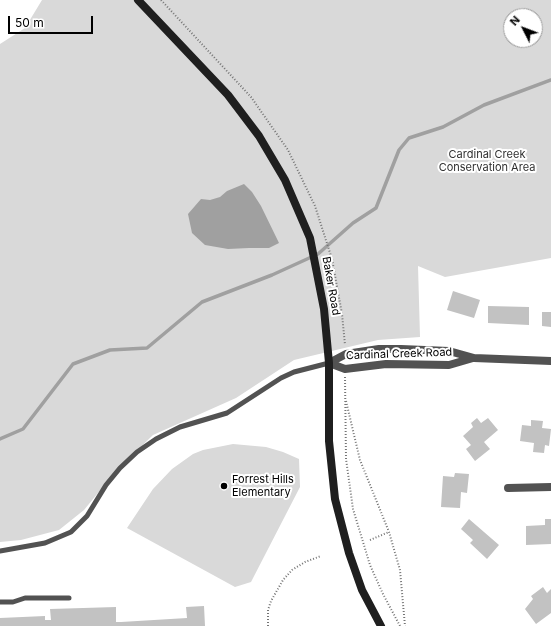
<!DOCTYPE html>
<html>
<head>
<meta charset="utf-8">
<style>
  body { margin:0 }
  #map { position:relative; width:551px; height:626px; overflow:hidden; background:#fff; font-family:Inter,sans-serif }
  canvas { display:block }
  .north { position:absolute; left:503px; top:8px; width:40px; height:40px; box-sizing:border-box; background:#fff; border:1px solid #999; border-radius:50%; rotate:312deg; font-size:11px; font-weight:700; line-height:16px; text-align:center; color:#000 }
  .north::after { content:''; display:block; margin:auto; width:14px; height:18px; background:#000; clip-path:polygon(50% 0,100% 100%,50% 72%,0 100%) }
  .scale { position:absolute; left:8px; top:16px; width:85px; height:18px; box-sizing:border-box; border:2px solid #000; border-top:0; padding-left:5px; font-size:12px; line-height:14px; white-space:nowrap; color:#000; -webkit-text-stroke:3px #fff; paint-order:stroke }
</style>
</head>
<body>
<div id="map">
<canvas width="551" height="626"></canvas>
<div class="north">N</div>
<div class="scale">50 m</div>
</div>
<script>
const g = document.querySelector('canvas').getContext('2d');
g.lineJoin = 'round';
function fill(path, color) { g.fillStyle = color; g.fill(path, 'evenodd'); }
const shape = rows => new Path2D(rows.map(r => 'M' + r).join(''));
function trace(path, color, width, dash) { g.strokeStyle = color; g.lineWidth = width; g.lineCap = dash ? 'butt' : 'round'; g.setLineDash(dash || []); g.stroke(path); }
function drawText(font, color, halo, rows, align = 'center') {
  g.font = font + ' Inter,sans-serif'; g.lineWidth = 4; g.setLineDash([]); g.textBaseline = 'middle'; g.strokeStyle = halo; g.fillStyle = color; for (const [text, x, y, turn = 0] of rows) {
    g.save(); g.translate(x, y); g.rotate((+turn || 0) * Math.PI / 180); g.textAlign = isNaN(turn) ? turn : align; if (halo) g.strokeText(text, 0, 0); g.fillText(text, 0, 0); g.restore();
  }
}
fill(shape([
  [42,0,551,0,551,258,445,277,418,266,420,337,378,340,294,360,236,398,153,435,116,471,84,510,59,530,21,540,0,542,0,44,25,28],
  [511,16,535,16,535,40,511,40],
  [233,444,266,447,283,452,299,459,300,487,251,582,235,587,127,528,153,489,172,469,193,454,203,450]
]), '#d9d9d9');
fill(shape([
  [244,184,252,192,261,206,279,243,269,248,249,248,228,249,205,245,192,233,188,214,201,199,210,200,220,197,227,191]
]), '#a0a0a0');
trace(shape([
  [0,439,23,429,73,364,110,350,147,348,202,302,272,275,318,254,353,223,376,208,399,150,409,138,443,127,484,105,551,80]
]), '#a0a0a0', 3.5);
fill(shape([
  [453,291,480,300,474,318,447,310],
  [488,306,529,307,529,325,488,323],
  [542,312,551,312,551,327,542,326],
  [477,418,481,423,488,418,498,430,484,442,490,449,475,461,466,449,471,445,463,436,473,427,471,423],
  [531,420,543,421,542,428,551,429,549,446,545,445,544,453,533,452,534,443,520,441,522,425,531,426],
  [455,473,469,474,467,493,461,492,460,508,441,507,443,476,454,477],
  [469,519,499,545,487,559,470,543,473,540,461,529],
  [545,519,551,519,551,544,526,545,526,526,545,525],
  [543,587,547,593,551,589,551,613,536,624,525,609,533,599,531,596],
  [204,606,205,626,0,626,0,618,45,616,45,620,51,620,50,609,116,607,116,622,121,622,187,618,186,607]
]), '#c2c2c2');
trace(shape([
  [161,0,251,97,288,150,315,206,332,259,342,314,345,345],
  [345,377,346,459,353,509,370,565,383,594,400,626],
  [346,401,360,460,389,532,400,570,405,626],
  [370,540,389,532],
  [268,626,268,610,271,601,283,580,292,570,305,562,321,556]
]), '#747474', 2, [1, 2]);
trace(shape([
  [0,551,45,543,71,532,87,516,106,485,120,468,137,452,156,439,180,427,227,413,281,378,294,372,329,363],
  [0,602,13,602,25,598,69,598]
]), '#525252', 5);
trace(shape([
  [329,363,346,354,379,349,401,349,449,351,474,358,551,361],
  [329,363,345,369,386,364,449,365,473,358],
  [508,488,551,487]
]), '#525252', 8);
trace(shape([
  [138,0,228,95,259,136,285,180,310,238,324,309,329,363,329,441,335,499,349,553,362,590,381,626]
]), '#1f1f1f', 8);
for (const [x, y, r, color] of [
  [224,486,4,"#000"]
]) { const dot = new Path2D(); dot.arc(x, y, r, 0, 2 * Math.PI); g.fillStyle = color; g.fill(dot); trace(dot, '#fff', 1.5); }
drawText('11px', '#303030', '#fff', [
  ["Cardinal Creek",487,155],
  ["Conservation Area",487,168]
]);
drawText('11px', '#000', '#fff', [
  ["Baker Road",331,286,80],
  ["Cardinal Creek Road",399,354,-2]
]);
drawText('11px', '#000', '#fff', [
  ["Forrest Hills",232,480],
  ["Elementary",232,493]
], 'left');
</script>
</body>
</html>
